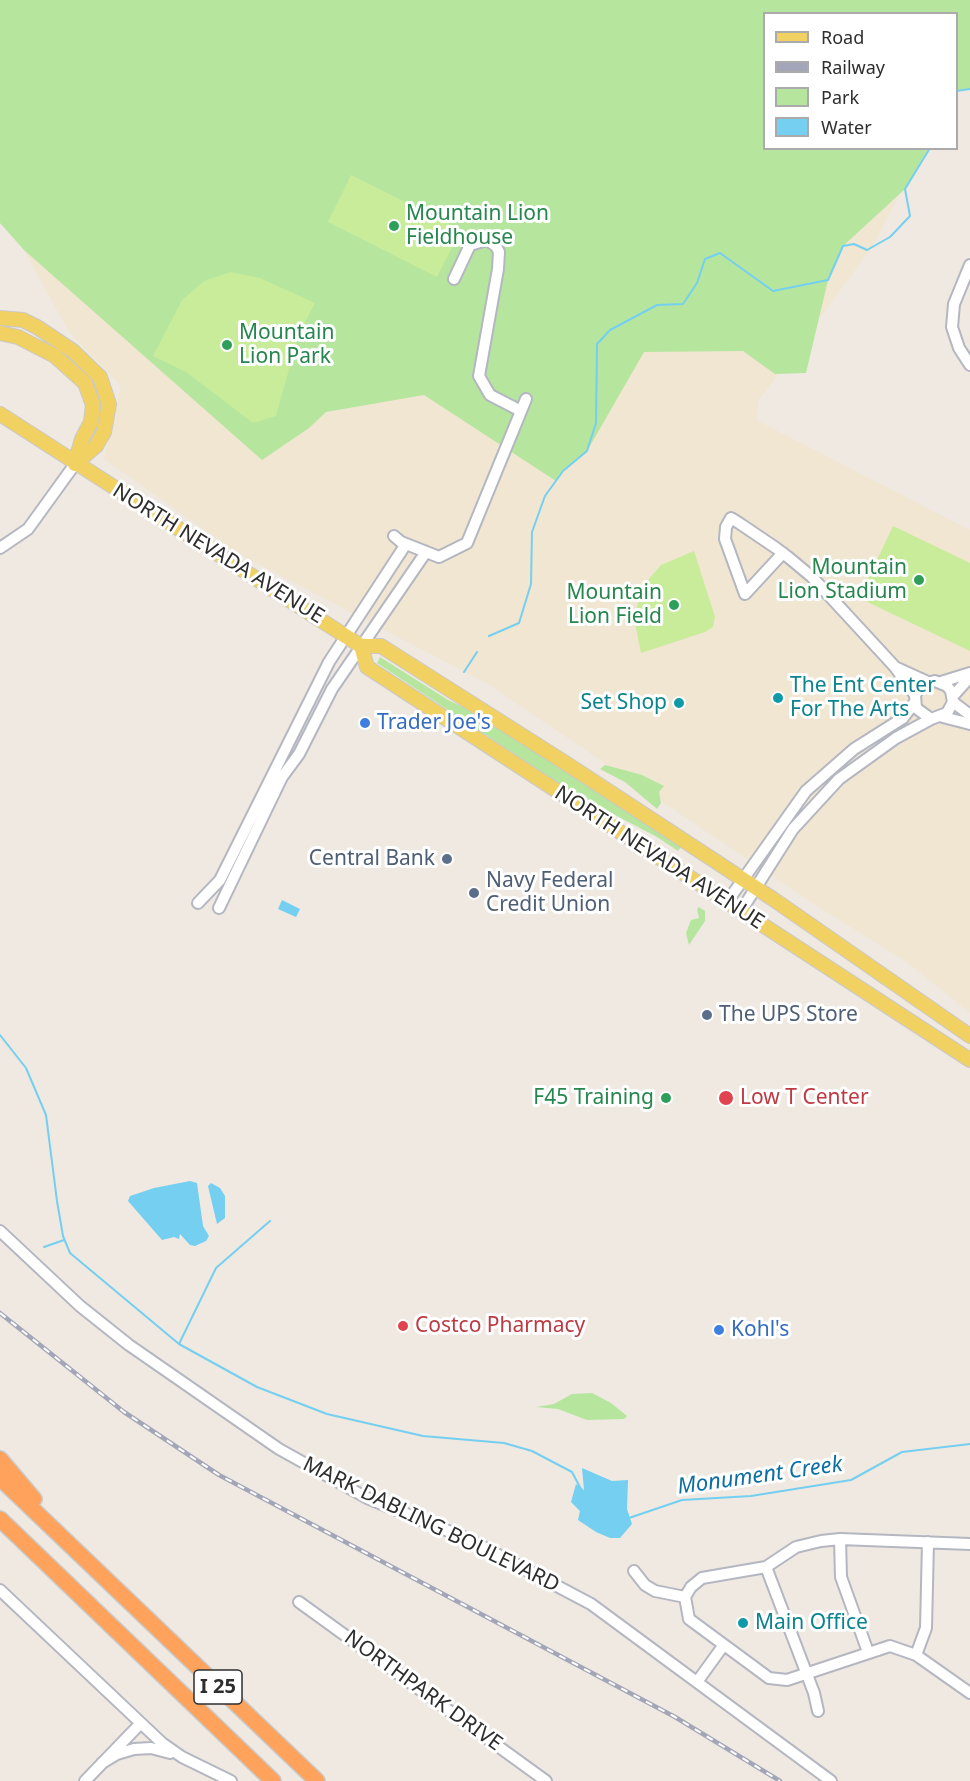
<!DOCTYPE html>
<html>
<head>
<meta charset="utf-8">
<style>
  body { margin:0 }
  #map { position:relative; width:970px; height:1781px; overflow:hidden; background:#efe9e1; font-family:"Noto Sans",sans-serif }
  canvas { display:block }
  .legend { position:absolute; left:763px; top:12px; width:195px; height:138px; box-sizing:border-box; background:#fff; border:2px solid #ababab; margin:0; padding:8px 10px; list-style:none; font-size:18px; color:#2e2e2e }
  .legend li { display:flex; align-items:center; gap:12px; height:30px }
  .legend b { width:30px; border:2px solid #ababab }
</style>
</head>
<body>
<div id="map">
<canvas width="970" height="1781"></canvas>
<ul class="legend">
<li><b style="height:8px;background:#f2d163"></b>Road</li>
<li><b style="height:8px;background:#a3a6b8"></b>Railway</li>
<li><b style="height:16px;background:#b6e59e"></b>Park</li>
<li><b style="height:16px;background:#75cff0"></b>Water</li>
</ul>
</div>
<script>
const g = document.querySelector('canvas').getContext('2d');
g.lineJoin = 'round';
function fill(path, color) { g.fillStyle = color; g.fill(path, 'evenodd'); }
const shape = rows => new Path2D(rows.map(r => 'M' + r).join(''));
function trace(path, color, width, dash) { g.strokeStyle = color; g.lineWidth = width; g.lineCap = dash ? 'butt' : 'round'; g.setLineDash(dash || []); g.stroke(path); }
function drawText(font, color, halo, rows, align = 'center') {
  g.font = font + ' "Noto Sans",sans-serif'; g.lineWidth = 6; g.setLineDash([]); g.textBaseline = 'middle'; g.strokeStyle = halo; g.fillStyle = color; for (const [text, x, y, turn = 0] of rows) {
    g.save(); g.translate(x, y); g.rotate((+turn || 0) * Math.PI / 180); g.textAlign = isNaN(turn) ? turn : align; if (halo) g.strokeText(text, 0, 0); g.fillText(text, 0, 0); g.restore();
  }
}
fill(shape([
  [149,0,970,0,956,14,764,14,764,148,923,149,873,246,759,400,756,420,970,530,970,1013,908,963,817,906,486,683,239,554,104,459,121,386,69,332,24,250]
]), '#f0e6d1');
fill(shape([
  [0,0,970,0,970,89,957,91,956,14,764,14,764,148,928,149,905,189,843,246,828,280,806,373,775,374,743,351,644,352,587,451,563,471,556,481,424,395,326,412,309,428,262,460,24,250,0,223],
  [380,657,448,700,478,714,681,847,678,851,657,837,577,795,377,663],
  [605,765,642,775,664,786,659,792,661,803,657,809,625,782,600,769],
  [699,907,705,911,705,921,689,945,686,933,691,920,699,918,697,909],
  [592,1393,611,1403,627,1416,624,1419,587,1420,558,1409,536,1407,554,1404,572,1394]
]), '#b6e59e');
fill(shape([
  [351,175,461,230,437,277,328,222],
  [230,272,260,278,315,303,299,334,276,416,253,423,186,372,153,356,182,300,204,281],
  [893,526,970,563,970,651,859,598],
  [694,551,715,617,713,627,705,632,641,653,634,618,643,586,661,565]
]), '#c9ec9a');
fill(shape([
  [282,900,300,909,296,917,278,909],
  [190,1181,197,1183,203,1226,209,1236,206,1241,195,1246,190,1245,180,1234,179,1239,174,1237,162,1240,128,1201,130,1196,154,1188],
  [211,1183,220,1188,225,1196,225,1218,217,1224,208,1186],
  [582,1468,612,1481,628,1480,627,1509,632,1524,620,1538,610,1538,596,1532,578,1520,580,1511,571,1502,576,1484,584,1490]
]), '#75cff0');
trace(shape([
  [956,91,970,89],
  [489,636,519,623,531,584,532,532,545,496,563,471,587,451,596,423,597,344,610,330,657,305,683,304,697,283,705,259,720,253,773,291,828,280,843,246,854,244,867,250,890,237,910,216,905,189,930,148],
  [464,672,477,652],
  [0,1035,26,1068,46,1115,57,1201,63,1236,70,1253,179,1344,257,1387,327,1414,423,1436,504,1443,532,1451,572,1472,582,1491],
  [44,1247,64,1240],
  [179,1344,216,1268,270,1221],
  [629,1518,682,1500,751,1496,851,1480,902,1452,970,1444]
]), '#75cff0', 2);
const minor = shape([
  [970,265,954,304,952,327,959,348,970,365],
  [454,279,470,245,487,240,496,246,499,252,498,269,479,376,490,395,521,411],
  [394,536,401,542,439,557,467,543,526,399],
  [0,548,28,529,75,464],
  [783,553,745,594,725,539,726,527,731,518,739,523,776,548,788,557,812,577,895,667,915,695],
  [895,667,928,682],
  [941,682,970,673],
  [953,696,970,677],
  [953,702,970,715],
  [943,717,970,724],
  [727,902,806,791,854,749,903,718,915,702],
  [198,903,220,880,329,662,406,544],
  [219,908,282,777,299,754,332,689,426,552],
  [741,911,793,829,839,779,896,738,931,719,947,713,953,702,951,691,947,686,935,681,922,684,915,695,916,708,931,719],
  [0,1231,80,1306,129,1345,279,1449,367,1498,468,1539,591,1604,831,1781],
  [840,1539,841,1577,868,1652],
  [970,1544,840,1539,821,1541,796,1547,766,1567,702,1578,691,1587,685,1597,689,1619,769,1678,787,1680,890,1646,916,1655,970,1693],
  [766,1567,814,1693,818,1711],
  [634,1571,645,1585,655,1591,685,1597],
  [0,1590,162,1743,182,1757,231,1781],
  [299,1602,546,1781],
  [916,1655,926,1628,928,1542],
  [697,1682,723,1646],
  [102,1763,117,1754,134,1749,151,1748,170,1753],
  [85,1781,140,1724]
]);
const major = shape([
  [0,318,23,320,37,327,73,351,100,377,109,404,104,432,96,446,75,464],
  [0,333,18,337,55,356,85,383,93,405,91,422,82,439,75,464],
  [0,414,361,646,381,646,567,764,773,899,970,1036],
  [361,646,367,667,970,1060]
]);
const highway = shape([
  [0,1459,34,1499],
  [0,1478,317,1781],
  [0,1519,273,1781]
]);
trace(minor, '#b4b7c1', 14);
trace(major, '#c9c9c9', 16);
trace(highway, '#c9c9c9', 18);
trace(minor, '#fff', 10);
trace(major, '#f2d163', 14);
trace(highway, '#ffa35c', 15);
const rail = shape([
  [0,1313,124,1412,219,1475,675,1717,780,1781]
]);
trace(rail, '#a3a6b8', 4.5);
trace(rail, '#fff', 2, [7]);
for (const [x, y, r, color] of [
  [394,226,6,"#2e9e5b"],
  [227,345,6,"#2e9e5b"],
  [919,580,6,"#2e9e5b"],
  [674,605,6,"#2e9e5b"],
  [778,698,6,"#0f9aa8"],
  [679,703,6,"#0f9aa8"],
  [365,723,6,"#3f7fe0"],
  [447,859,6,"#5c6f8a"],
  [474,893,6,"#5c6f8a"],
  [707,1015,6,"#5c6f8a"],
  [666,1098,6,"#2e9e5b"],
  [726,1098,8,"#e0444e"],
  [403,1326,6,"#e0444e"],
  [719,1330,6,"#3f7fe0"],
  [743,1623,6,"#0f9aa8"]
]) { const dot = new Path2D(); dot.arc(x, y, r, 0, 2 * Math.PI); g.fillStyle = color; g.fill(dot); trace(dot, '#fff', 2); }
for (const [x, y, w] of [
  [218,1687,48]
]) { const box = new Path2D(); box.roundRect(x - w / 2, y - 17, w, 34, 4.5); g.fillStyle = '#fff'; g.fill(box); trace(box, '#2e2e2e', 1.5); }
drawText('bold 20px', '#2e2e2e', null, [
  ["I 25",218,1687]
]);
drawText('21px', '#27864d', '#fff', [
  ["Mountain Lion",406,214,"left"],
  ["Fieldhouse",406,238,"left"],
  ["Mountain",239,333,"left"],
  ["Lion Park",239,357,"left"],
  ["Mountain",907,568],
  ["Lion Stadium",907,592],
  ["Mountain",662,593],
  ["Lion Field",662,617],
  ["F45 Training",654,1098]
], 'right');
drawText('21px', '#2e2e2e', '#fff', [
  ["NORTH NEVADA AVENUE",218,554,32],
  ["NORTH NEVADA AVENUE",659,858,33],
  ["MARK DABLING BOULEVARD",431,1525,26],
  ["NORTHPARK DRIVE",423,1691,36]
]);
drawText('21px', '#0d838f', '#fff', [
  ["The Ent Center",790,686],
  ["For The Arts",790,710],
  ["Set Shop",667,703,"right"],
  ["Main Office",755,1623]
], 'left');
drawText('21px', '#366cbe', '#fff', [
  ["Trader Joe's",377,723],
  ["Kohl's",731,1330]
], 'left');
drawText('21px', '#4e5e75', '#fff', [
  ["Central Bank",435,859,"right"],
  ["Navy Federal",486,881],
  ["Credit Union",486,905],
  ["The UPS Store",719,1015]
], 'left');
drawText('21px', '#be3a42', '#fff', [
  ["Low T Center",740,1098],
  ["Costco Pharmacy",415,1326]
], 'left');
drawText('italic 22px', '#0d6fa3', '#fff', [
  ["Monument Creek",760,1476,-8]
]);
</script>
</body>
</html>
